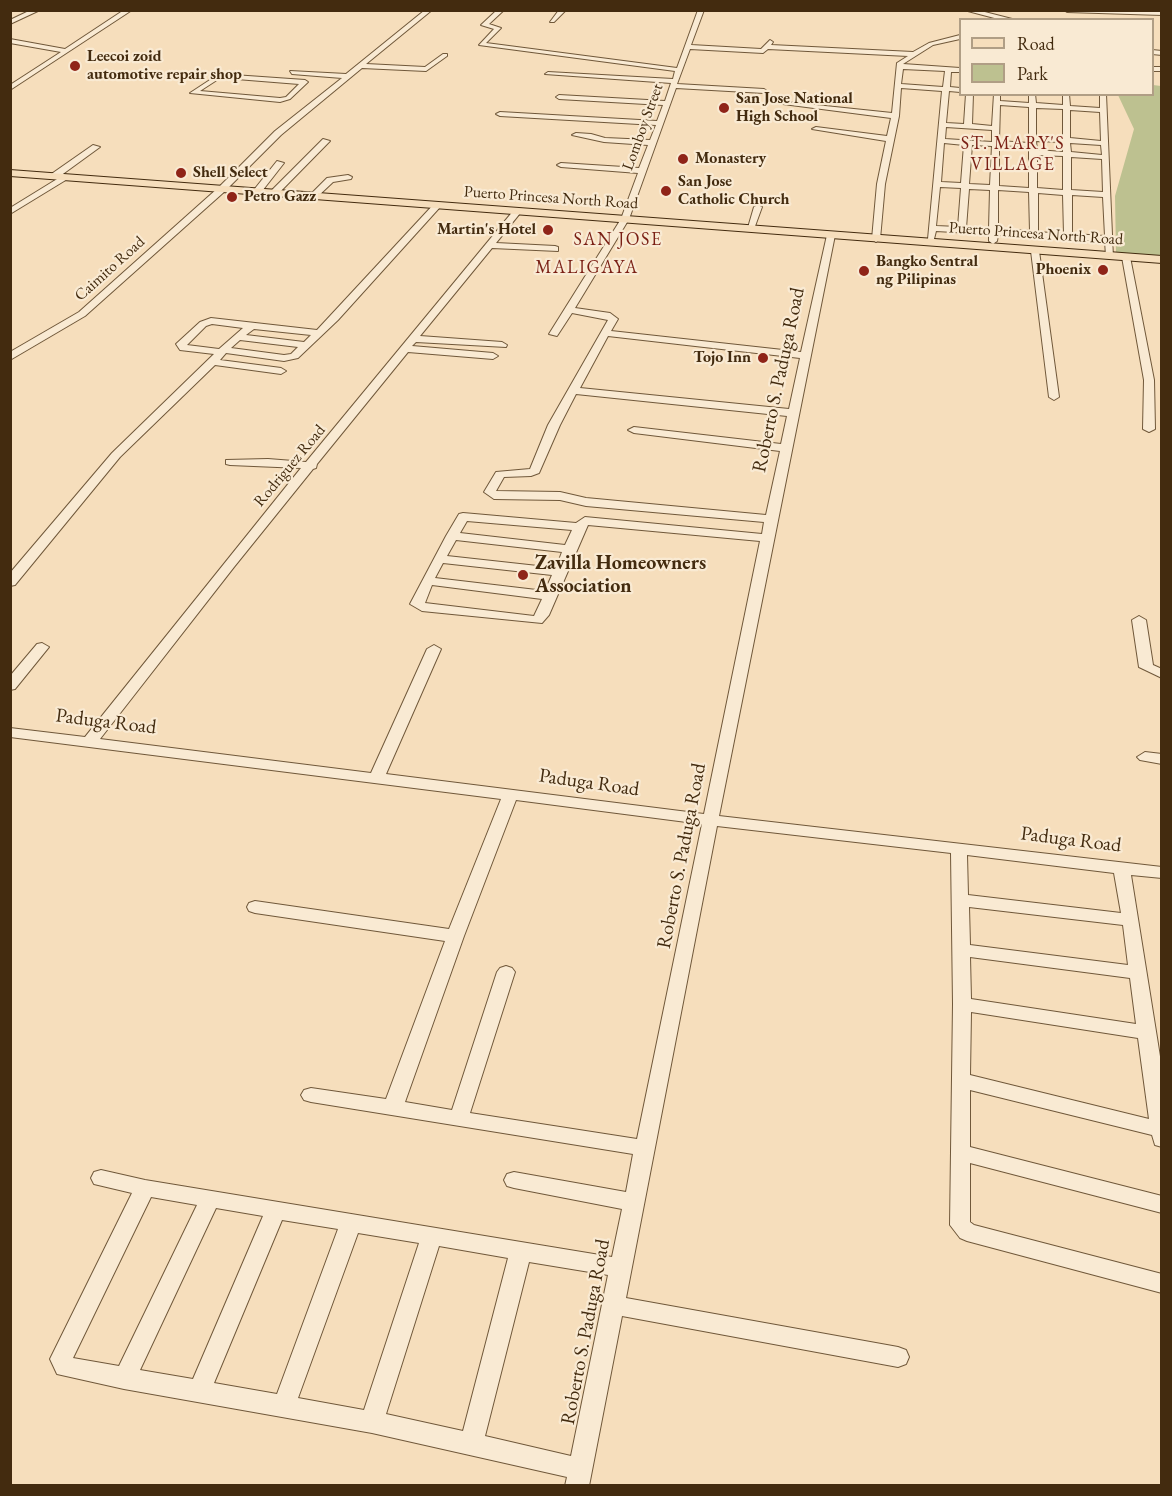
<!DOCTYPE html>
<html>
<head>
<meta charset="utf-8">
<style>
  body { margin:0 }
  #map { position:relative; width:1172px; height:1496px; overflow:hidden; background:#f6debc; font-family:"EB Garamond",serif }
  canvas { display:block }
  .frame { position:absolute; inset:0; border:12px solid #432b0f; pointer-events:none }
  .legend { position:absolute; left:959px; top:18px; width:195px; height:78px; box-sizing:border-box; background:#f9ead3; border:2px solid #b09e85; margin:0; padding:8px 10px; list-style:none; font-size:18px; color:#432b0f }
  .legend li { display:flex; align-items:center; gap:12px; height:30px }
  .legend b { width:30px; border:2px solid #b09e85 }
</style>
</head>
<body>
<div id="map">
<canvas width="1172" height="1496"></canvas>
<div class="frame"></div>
<ul class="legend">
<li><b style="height:8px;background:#f6debc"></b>Road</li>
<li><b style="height:16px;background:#bdc190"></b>Park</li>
</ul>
</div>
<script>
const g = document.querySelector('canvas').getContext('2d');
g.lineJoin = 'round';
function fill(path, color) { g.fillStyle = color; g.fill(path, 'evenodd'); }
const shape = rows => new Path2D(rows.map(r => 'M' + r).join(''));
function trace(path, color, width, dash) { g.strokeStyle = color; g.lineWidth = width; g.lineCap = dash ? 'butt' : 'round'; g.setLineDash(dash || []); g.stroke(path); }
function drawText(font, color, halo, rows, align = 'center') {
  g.font = font + ' "EB Garamond",serif'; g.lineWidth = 4.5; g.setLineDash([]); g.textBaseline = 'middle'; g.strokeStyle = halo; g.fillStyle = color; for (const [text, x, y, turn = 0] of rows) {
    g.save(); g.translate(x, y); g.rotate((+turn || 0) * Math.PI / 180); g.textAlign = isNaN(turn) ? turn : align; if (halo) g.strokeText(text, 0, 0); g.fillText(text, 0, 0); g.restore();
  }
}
fill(shape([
  [1153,85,1161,86,1161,256,1116,253,1115,196,1134,129,1118,95,1152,94]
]), '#bdc190');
const minor = shape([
  [31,10,40,10,10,24,10,20,31,10],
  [124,10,132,10,10,90,10,85,61,52,10,43,10,39,65,49,124,10],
  [425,10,432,10,366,64,425,67,443,54,447,54,447,56,426,71,362,68,281,135,224,192,85,316,10,360,10,352,79,312,218,188,275,131,342,78,292,74,290,71,346,74,425,10],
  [497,10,504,10,489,24,501,28,486,43,677,68,698,10,704,10,691,45,761,49,770,40,773,42,771,45,913,52,929,43,960,35,960,39,933,45,903,64,960,68,960,72,951,72,950,87,960,88,960,92,949,91,946,123,964,124,966,94,973,94,972,124,992,126,994,94,1000,94,1000,101,1029,103,1029,94,1035,94,1036,103,1063,105,1063,94,1069,94,1070,106,1100,108,1100,94,1106,94,1113,258,1106,256,1105,241,998,235,997,241,993,244,989,241,989,234,936,231,934,239,928,239,942,91,901,88,899,116,885,184,880,239,876,242,872,239,877,184,886,141,812,129,816,127,887,136,891,118,783,104,787,102,892,113,897,63,908,56,768,49,763,53,690,49,677,84,764,89,767,91,764,93,676,88,629,219,575,308,610,313,618,319,611,331,801,352,827,235,831,232,835,235,719,816,1162,867,1162,878,1131,875,1162,1069,1162,1147,1155,1145,1152,1135,970,1090,970,1147,1162,1196,1162,1213,970,1163,970,1222,974,1225,1162,1274,1162,1293,967,1241,960,1238,950,1225,953,1004,951,853,717,826,626,1298,898,1347,906,1350,909,1357,906,1364,898,1367,622,1316,589,1486,565,1486,567,1477,372,1433,124,1389,57,1374,50,1359,132,1193,94,1184,91,1178,94,1172,101,1170,145,1180,612,1257,622,1209,514,1188,507,1186,504,1180,507,1174,514,1172,626,1192,633,1154,311,1102,304,1100,301,1095,304,1090,311,1088,386,1099,445,941,255,913,249,911,247,907,249,903,255,901,449,929,501,799,10,737,10,728,85,737,301,468,230,465,226,464,226,460,268,459,306,462,514,210,517,209,521,212,496,243,555,246,558,247,558,251,492,248,420,336,502,342,507,345,506,347,416,342,412,346,493,353,498,356,493,359,408,352,317,464,316,468,313,469,234,567,100,739,371,773,427,649,434,645,441,649,386,774,704,814,760,541,588,525,549,615,542,623,422,611,410,604,446,536,459,514,463,513,576,523,585,517,762,534,764,522,586,506,560,500,494,499,484,492,496,472,530,469,548,425,608,320,572,313,557,336,549,334,621,219,638,173,561,167,557,165,561,163,639,168,648,145,604,142,572,135,576,133,591,134,605,138,650,140,656,125,500,116,496,114,500,112,657,121,663,105,559,99,556,97,559,95,665,101,671,83,545,74,548,72,673,79,675,71,479,45,494,29,481,25,497,10],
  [903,69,945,71,943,87,901,84,903,69],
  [1000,105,1029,107,1029,143,999,141,1000,105],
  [1036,108,1063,109,1063,138,1036,136,1036,108],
  [1070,110,1100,112,1101,141,1070,138,1070,110],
  [946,127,992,130,992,142,945,139,946,127],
  [1036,141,1063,142,1063,152,1037,150,1036,141],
  [944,143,964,145,961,183,941,182,944,143],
  [1070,143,1101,145,1102,155,1071,152,1070,143],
  [972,145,992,146,990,185,969,184,972,145],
  [999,145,1029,147,1029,188,999,186,999,145],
  [1037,155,1063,156,1063,190,1037,188,1037,155],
  [1071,157,1102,159,1103,192,1071,190,1071,157],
  [940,187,961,188,958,227,936,226,940,187],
  [969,189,990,190,989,229,966,228,969,189],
  [998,190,1029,192,1030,231,998,229,998,190],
  [1038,193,1063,195,1064,234,1038,232,1038,193],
  [1072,195,1103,197,1105,236,1072,234,1072,195],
  [608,336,800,358,789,409,580,388,608,336],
  [576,394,787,416,781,444,634,427,628,430,634,433,780,451,766,515,586,498,560,492,496,491,504,477,531,476,539,473,560,425,576,394],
  [467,521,572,530,565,545,460,533,467,521],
  [456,540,562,552,556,568,447,556,456,540],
  [443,563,552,575,545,591,435,578,443,563],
  [432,585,542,599,534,616,425,603,432,585],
  [516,800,702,824,637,1139,470,1113,515,972,512,968,506,966,500,968,497,972,452,1110,405,1102,464,936,516,800],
  [967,855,1114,873,1121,913,968,895,967,855],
  [969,907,1123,925,1128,965,970,945,969,907],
  [970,957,1130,978,1136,1024,971,999,970,957],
  [971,1012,1138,1038,1149,1119,970,1075,971,1012],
  [151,1197,197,1205,119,1366,73,1358,151,1197],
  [216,1208,263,1216,193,1379,140,1370,216,1208],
  [282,1220,338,1229,277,1394,214,1383,282,1220],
  [358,1233,419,1243,364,1410,298,1398,358,1233],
  [439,1246,508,1258,463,1431,386,1414,439,1246],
  [529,1262,608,1275,571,1456,485,1436,529,1262],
  [559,10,566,10,554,22,550,22,559,10],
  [964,10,977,10,1016,20,1002,20,964,10],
  [1064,10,1162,11,1162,15,1067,12,1064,10],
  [1152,50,1162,51,1162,55,1152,54,1152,50],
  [1152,67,1162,67,1162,71,1152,71,1152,67],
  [219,74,305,80,308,82,290,99,280,102,190,93,219,74],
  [220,78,224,78,299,84,286,97,280,98,200,91,220,78],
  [323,139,330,141,276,196,270,196,270,192,323,139],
  [93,145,100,147,56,179,50,179,50,175,93,145],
  [277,161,284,163,259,195,253,195,253,191,277,161],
  [348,175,352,177,351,179,333,182,315,199,308,197,327,178,348,175],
  [62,176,69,178,10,214,10,208,62,176],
  [434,204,441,206,338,320,298,358,284,361,226,353,220,360,281,368,286,371,281,374,215,365,120,457,15,585,10,586,10,573,112,453,214,354,180,350,176,344,200,322,211,318,317,330,434,204],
  [212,324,243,328,219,349,187,345,206,326,212,324],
  [254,329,311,335,304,342,246,335,254,329],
  [240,340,298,347,291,354,284,355,231,348,240,340],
  [758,205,762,207,754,229,747,231,754,207,758,205],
  [1035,248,1039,251,1059,397,1054,400,1049,397,1031,251,1035,248],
  [1126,254,1130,257,1154,380,1155,429,1149,432,1143,429,1144,380,1122,257,1126,254],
  [1139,616,1146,620,1153,665,1162,669,1162,678,1139,667,1132,620,1139,616],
  [42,643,49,647,15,689,10,690,10,676,37,644,42,643],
  [1145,752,1162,754,1162,764,1140,760,1137,757,1145,752]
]);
const major = shape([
  [10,170,1162,256,1162,263,10,176,10,170]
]);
trace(minor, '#70583a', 2);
trace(major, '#432b0f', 2);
fill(minor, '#f9ead3');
fill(major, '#f6debc');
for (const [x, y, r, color] of [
  [75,66,6,"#8f2418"],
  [724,108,6,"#8f2418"],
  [683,159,6,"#8f2418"],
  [181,173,6,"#8f2418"],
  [666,191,6,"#8f2418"],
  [232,197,6,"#8f2418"],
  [548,230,6,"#8f2418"],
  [1103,270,6,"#8f2418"],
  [864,271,6,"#8f2418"],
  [763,358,6,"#8f2418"],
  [523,575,6,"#8f2418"]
]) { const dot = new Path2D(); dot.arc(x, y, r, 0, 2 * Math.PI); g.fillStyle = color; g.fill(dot); trace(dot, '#f9ead3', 2); }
drawText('bold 16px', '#432b0f', '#f9ead3', [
  ["Leecoi zoid",87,57],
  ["automotive repair shop",87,75],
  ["San Jose National",736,99],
  ["High School",736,117],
  ["Monastery",695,159],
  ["Shell Select",193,173],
  ["San Jose",678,182],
  ["Catholic Church",678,200],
  ["Petro Gazz",244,197],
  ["Martin's Hotel",536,230,"right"],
  ["Bangko Sentral",876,262],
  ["ng Pilipinas",876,280],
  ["Phoenix",1091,270,"right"],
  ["Tojo Inn",751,358,"right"]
], 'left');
drawText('16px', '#432b0f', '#f9ead3', [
  ["Lomboy Street",643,127,-70],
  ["Puerto Princesa North Road",551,198,4],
  ["Puerto Princesa North Road",1036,234,4],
  ["Caimito Road",110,269,-42],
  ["Rodriguez Road",290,466,-50]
]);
g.letterSpacing = '1.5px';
drawText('18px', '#7a1f14', '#f9ead3', [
  ["ST. MARY'S",1013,144],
  ["VILLAGE",1013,165],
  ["MALIGAYA",587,268]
]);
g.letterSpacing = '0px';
g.letterSpacing = '1.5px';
drawText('18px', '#7a1f14', '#f9ead3', [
  ["SAN JOSE",618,240]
]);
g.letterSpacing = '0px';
drawText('20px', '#432b0f', '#f9ead3', [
  ["Roberto S. Paduga Road",779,380,-78],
  ["Paduga Road",106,722,7],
  ["Paduga Road",589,783,8],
  ["Paduga Road",1071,840,7],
  ["Roberto S. Paduga Road",682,856,-79],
  ["Roberto S. Paduga Road",586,1332,-79]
]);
drawText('bold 20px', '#432b0f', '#f9ead3', [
  ["Zavilla Homeowners",535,564],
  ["Association",535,587]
], 'left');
</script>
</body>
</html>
